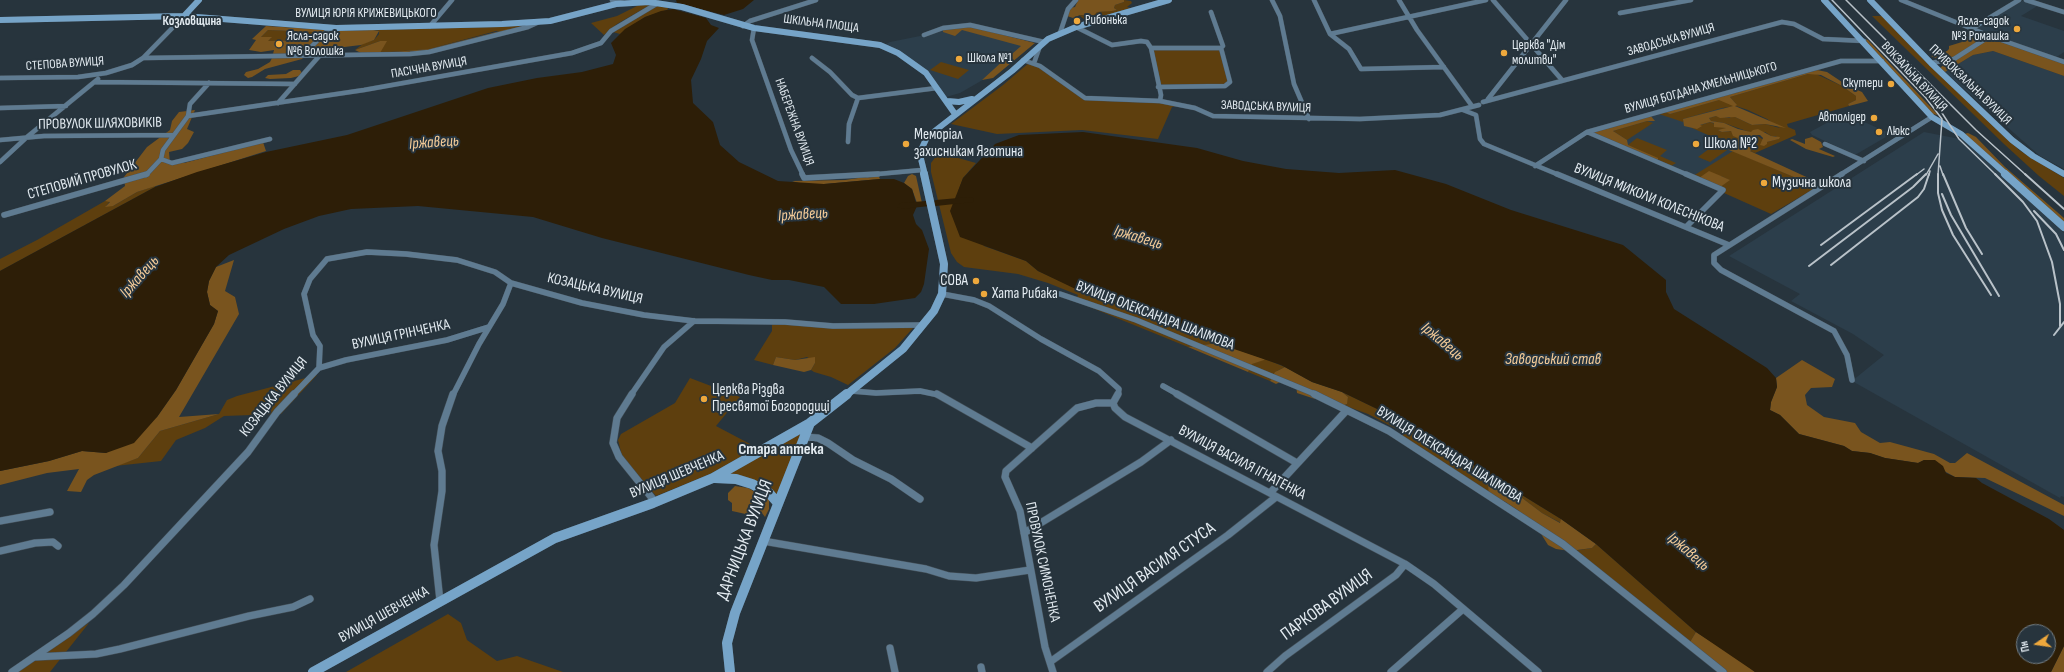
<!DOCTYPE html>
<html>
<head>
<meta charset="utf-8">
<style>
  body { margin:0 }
  #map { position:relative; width:2064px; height:672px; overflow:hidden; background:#27343d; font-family:"Sofia Sans Condensed",sans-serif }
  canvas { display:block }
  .north { position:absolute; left:2016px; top:624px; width:40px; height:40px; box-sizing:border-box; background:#27343d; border:1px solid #727d85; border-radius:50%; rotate:257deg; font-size:11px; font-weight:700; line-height:16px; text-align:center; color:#e3ebf1 }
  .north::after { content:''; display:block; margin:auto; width:14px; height:18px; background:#eea83c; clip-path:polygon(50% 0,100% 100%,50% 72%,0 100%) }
</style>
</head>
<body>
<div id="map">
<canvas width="2064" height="672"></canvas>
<div class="north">Пн</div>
</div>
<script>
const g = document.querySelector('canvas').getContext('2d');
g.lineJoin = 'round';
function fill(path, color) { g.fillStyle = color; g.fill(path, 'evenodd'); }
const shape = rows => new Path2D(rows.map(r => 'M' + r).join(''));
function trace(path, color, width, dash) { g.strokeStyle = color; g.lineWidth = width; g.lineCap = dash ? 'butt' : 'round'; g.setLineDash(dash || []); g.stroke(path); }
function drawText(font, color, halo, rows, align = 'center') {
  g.font = font + ' "Sofia Sans Condensed",sans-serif'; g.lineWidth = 4; g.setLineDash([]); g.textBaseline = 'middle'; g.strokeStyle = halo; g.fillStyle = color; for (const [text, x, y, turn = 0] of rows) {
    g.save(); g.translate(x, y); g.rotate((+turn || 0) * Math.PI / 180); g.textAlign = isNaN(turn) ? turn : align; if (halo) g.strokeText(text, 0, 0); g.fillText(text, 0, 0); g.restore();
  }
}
fill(shape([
  [2024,0,2039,5,2021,16,2064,31,2064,52,2055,58,1975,29],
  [952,26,1029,42,986,78,960,93,946,97,928,73,884,45,890,42,925,35],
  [1993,51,2064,76,2064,169,2040,156,1945,72,1973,55],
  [1719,96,1735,150,1698,178,1602,137,1655,115],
  [1842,112,1891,134,1855,155,1812,135,1810,132,1834,119,1830,115],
  [1924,132,1965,140,2064,233,2064,497,2061,496,2060,498,1852,381,1884,355,1853,334,1791,301,1800,294,1729,256]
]), '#2c3e4b');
fill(shape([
  [1124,0,1131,1,1132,3,1127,7,1131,8,1089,21,1086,21,1079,15,1089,16,1097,12,1117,10,1114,8,1115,5,1124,2],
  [643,3,650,3,650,5,617,24,604,35,591,23,617,16],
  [657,5,669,7,667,10,645,17,620,34,613,32],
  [1872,16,1882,16,2019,150,2064,178,2064,196,2039,176,2004,144],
  [529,25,510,31,496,31,429,49,379,53,386,41,380,41,355,50,364,43,374,40,379,34,379,31,376,30,380,29],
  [268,30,313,32,305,40,267,41,271,38,261,37],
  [1153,49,1219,49,1229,82,1225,84,1163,85,1161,84],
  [941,62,969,70,958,79,930,70],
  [1030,62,1035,64,1081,96,1144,100,1180,105,1172,107,1158,139,1082,130,997,134,951,124,1003,85],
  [1808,74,1816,74,1842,86,1856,96,1856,100,1848,104,1849,106,1787,124,1788,127,1795,130,1796,135,1755,153,1750,151,1758,147,1747,141,1749,138,1756,135,1767,142,1778,139,1776,136,1771,136,1765,132,1752,133,1724,123,1711,121,1709,118,1716,116,1729,118,1733,116,1752,125,1765,124,1780,128,1767,119,1748,110,1736,106,1722,108,1683,119,1683,122,1659,114,1665,112,1670,114,1722,99,1736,104,1730,97],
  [1647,121,1653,123,1627,140,1613,131],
  [1710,122,1727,129,1718,130,1722,132,1731,131,1738,137,1737,141,1731,145,1692,128],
  [1637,138,1667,150,1660,156,1676,163,1671,166,1628,145],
  [1717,143,1730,148,1710,162,1698,157],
  [1733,151,1801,180,1802,184,1817,187,1771,214,1724,193,1726,190,1719,188,1729,180,1721,176,1699,178,1693,176],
  [944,154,976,163,963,178,958,192,984,246,1026,261,1038,271,1088,294,1156,318,1187,333,1218,343,1188,347,1075,301,1078,295,1048,283,1018,274,964,267,957,262,951,253,931,172,931,163,937,155],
  [155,186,155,187,0,271,0,259,37,240,105,201,110,201,106,206,113,206,137,192],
  [772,323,832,328,913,328,895,348,848,385,831,377,814,372,811,370,815,363,807,357,795,360,776,357,773,365,754,360,772,331],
  [1265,359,1285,367,1277,371,1270,381,1248,372,1251,364],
  [317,375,281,414,224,416,205,428,176,440,161,461,115,466,138,458,160,431,219,414,227,400,237,396],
  [690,378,740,397,716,426,752,445,755,449,710,474,656,496,622,456,618,440,621,434,675,403],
  [1342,392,1400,420,1561,519,1561,523,1542,513,1513,491,1480,470,1488,484,1489,492,1399,438,1404,433,1368,414,1346,406,1348,397],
  [805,430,777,494,768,488,726,475],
  [1596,544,1696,632,1690,642,1573,551,1592,548],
  [448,614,461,623,467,640,497,661,517,656,563,672,346,672],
  [89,623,50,672,15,672,71,634]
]), '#5e3f0e');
fill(shape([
  [1078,0,1124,0,1124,2,1115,5,1114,8,1117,10,1112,11,1097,12,1093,16,1080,15,1073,18,1067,16,1070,8,1075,7],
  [266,26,314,29,325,30,302,59,265,69,252,77,248,78,244,75,246,72,258,69,270,62,272,58,274,50,261,52,249,50,256,40,252,39],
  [268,30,313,32,305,40,268,41,272,37,261,37],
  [969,26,1035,43,993,78,982,80,1005,59,999,57,1005,52,1012,54,1021,46,962,30,955,36,943,32,943,30],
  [508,29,510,31,429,51,363,54,355,50,380,41,387,41,380,53,429,49],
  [373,30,379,31,374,40,361,45,336,48,330,53,309,52,330,31],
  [1969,31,2064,61,2064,76,1993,51,1973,55,1945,72,1940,68,1946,63,1931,56,1947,51,1949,49,1949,46,1962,42,1961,39],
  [1864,39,1868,40,1938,115,1932,114],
  [293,70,300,70,302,73,299,76,291,78,270,79,265,78,268,75,286,74],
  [1817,70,1827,72,1848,86,1862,92,1868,101,1849,106,1848,104,1856,100,1856,96,1842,86,1821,75,1808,74,1730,97,1737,105,1735,106,1786,128,1765,124,1752,125,1735,117,1720,118,1716,116,1709,118,1711,121,1724,123,1738,129,1751,132,1753,130,1758,129,1771,136,1780,137,1779,139,1767,142,1767,144,1764,146,1760,145,1763,138,1760,135,1756,135,1747,141,1758,146,1750,151,1815,181,1817,187,1802,184,1801,180,1729,150,1726,147,1737,141,1738,138,1733,136,1731,131,1722,132,1718,130,1726,128,1714,127,1714,123,1710,122,1700,125,1702,126,1697,129,1684,126,1683,119,1733,106,1719,100,1670,114,1665,112],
  [195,110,187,129,194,132,188,143,182,149,169,152,170,163,184,163,263,142,266,151,137,192,113,206,105,207,110,202,105,201,125,186,124,177,147,147,170,130,172,121,179,112],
  [1650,115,1655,121,1647,121,1613,131,1627,140,1628,145,1658,158,1658,161,1593,135,1593,131],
  [1968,133,1976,137,2005,167,2064,218,2064,224,1964,134],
  [1812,137,1821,142,1823,147,1819,149,1835,156,1833,157,1806,149,1790,140,1792,139,1805,144,1805,139],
  [1709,171,1721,176,1730,180,1719,188,1699,178],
  [912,174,916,176,922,203,920,204,917,203,912,189,904,183,908,176],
  [878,175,880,179,824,184,802,184,792,181,845,180],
  [234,260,225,291,235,297,239,314,179,417,219,414,160,431,138,458,94,475,87,480,81,492,67,491,79,469,47,473,0,485,0,471,49,461,82,451,106,453,157,417,176,390,214,324,218,311,210,305,207,292,209,281,216,267],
  [1218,343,1265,359,1264,360,1252,364,1248,372,1188,347],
  [776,357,795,360,815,357,815,363,811,370,804,372,773,365],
  [1802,360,1835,379,1832,387,1811,388,1805,395,1807,405,1824,417,1855,423,1861,432,1880,443,1890,442,1934,454,1950,463,1955,463,1967,453,2064,505,2064,516,1985,478,1955,477,1924,460,1918,463,1885,458,1870,453,1852,451,1844,446,1799,434,1780,415,1770,410,1771,402,1777,387,1776,378],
  [1285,367,1312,382,1342,392,1348,397,1347,404,1342,406,1339,405,1324,395,1320,394,1318,399,1315,399,1297,393,1296,384,1284,380,1276,384,1270,381,1275,372],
  [1476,470,1480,470,1513,491,1542,513,1560,523,1561,519,1596,544,1592,548,1570,551,1556,549,1548,545,1538,529,1519,511,1504,501,1495,500,1489,497,1488,485,1479,477],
  [735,486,748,488,769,500,769,509,765,517,762,513,756,512,750,515,732,511,732,503,728,500,728,493],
  [1696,632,1740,660,1755,672,1727,672,1690,642],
  [2064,646,2064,672,2051,672]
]), '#79541e');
fill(shape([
  [676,0,754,0,743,9,724,15,677,3],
  [673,9,706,18,711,25,719,28,707,41,701,59,691,80,693,103,713,122,720,145,739,162,778,181,824,184,880,179,894,179,904,183,912,189,917,206,913,215,916,224,922,230,929,249,924,284,921,292,915,298,874,304,841,304,824,287,789,280,772,280,749,275,602,238,533,217,418,206,351,209,319,216,284,229,229,255,216,267,209,281,207,292,210,305,218,311,214,324,176,390,157,417,134,443,106,453,82,451,49,461,0,471,0,271,155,187,197,172,266,152,347,135,488,88,537,78,582,72,613,64,616,55,611,43,625,29,645,17,661,11],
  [1083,132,1197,148,1243,161,1286,169,1339,173,1395,170,1446,184,1511,210,1623,245,1666,280,1666,292,1674,309,1767,368,1776,378,1777,387,1771,402,1770,410,1780,415,1799,434,1844,446,1852,451,1870,453,1885,458,1918,463,1924,460,1935,460,1943,466,1946,473,1955,477,1976,478,1982,483,2049,519,2064,530,2064,646,2051,672,1755,672,1696,632,1596,544,1561,519,1400,420,1342,392,1312,382,1281,365,1187,333,1156,318,1088,295,1038,271,1026,261,960,237,950,211,963,178,995,144,1019,135],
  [2024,632,2048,632,2048,656,2024,656]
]), '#2d1e07');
fill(shape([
  [969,197,973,198,974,200,973,202,936,206,931,203,936,200,969,197],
  [926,201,931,204,930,206,901,209,896,206,901,203,926,201]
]), '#2d1e07');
const streetFar2 = shape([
  [612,0,623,3],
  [1272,0,1280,16,1294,84,1309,119],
  [1314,0,1330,34,1349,49,1361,69,1444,67],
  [1399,0,1417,30,1472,106],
  [1493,0,1562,80],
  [1901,0,1990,36,2064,62],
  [2026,0,2064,12],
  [1211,12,1223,46,1221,48],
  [1620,13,1691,0],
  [430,26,452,0],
  [743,26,750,21,816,0],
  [1076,27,1112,45,1141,41,1147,42,1151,48,1161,95,1160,101],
  [754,28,752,40,791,150,803,175],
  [1971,29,2019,0],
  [1060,33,1068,9,1076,0],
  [1330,34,1486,0],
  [924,35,943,28,970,25,1044,42],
  [1151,48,1221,48,1230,82,1225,86,1158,87],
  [304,54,330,28],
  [143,58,410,54,429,52,528,27,539,22],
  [812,58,830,72,852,95,858,98,937,88],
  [1023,60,1040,66,1085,98,1160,101,1195,108,1213,116,1360,119,1440,115,1479,105],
  [1034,63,1040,46],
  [1931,63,1954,59,1990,36],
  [0,78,78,77,106,73,132,65,143,58,184,16],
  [95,82,295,84],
  [1488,99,1566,0],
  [1483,102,1782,22,1794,24,1823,39,1864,41],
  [278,103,321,54],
  [0,108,66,106],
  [1463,110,1476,115,1480,139,1484,144,1559,175],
  [188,116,364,90,572,53,601,43,611,31,658,3],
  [1587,132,1688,175],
  [0,140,44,136,174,135],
  [848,142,849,124,858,98],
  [1825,144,1864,161],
  [161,159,172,163,270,139],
  [0,162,27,137,98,79],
  [1535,166,1587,132,1841,61,1882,61],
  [146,175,161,159,163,150,188,116,190,104,209,83],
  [867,175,922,170],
  [1840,175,1932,117]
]);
const streetFar1 = shape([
  [802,174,804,178,878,174],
  [1557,174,1729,245],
  [1686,174,1723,190,1686,227],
  [1842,174,1714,255,1714,263,1721,270,1834,331,1847,355,1852,380],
  [4,215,147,174],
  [942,294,974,300,989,306,1041,339,1099,371,1119,389,1118,395],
  [1060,294,1136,320,1317,395],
  [319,368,346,360,447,340,489,327],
  [1163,386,1179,395],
  [852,391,876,393,920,391,939,395],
  [293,395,319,368,320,346,313,335,304,294,310,279,327,259,367,252,406,254,457,260,495,272,511,283,582,303,644,315,694,321,785,322,833,326,923,325],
  [453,395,479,344,503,304,511,283],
  [631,395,664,347,694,321]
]);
const street = shape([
  [632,394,617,418,613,443,619,457,652,498,653,503],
  [937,394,1032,448],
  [1118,394,1113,403,1115,408,1125,417,1405,564,1434,584,1538,672],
  [1177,394,1297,463],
  [1314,394,1389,431,1563,544,1723,672],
  [805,437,818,438,828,443,853,460,891,479,920,499],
  [1270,493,1346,411],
  [0,521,50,512],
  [1024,533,1141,462,1171,440],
  [763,541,926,569,949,576,976,578,1030,570],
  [0,551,35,543,53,542,58,546],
  [440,601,434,545,442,491,442,471,438,451,442,426,453,394],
  [890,648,895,672],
  [35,657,96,654,120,649,249,616,293,607,310,599],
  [1050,662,1228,535,1276,497],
  [981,667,982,672],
  [12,672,69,633,93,614,124,585,248,452,277,412,294,394],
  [1053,672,1045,647,1020,511,1005,477,1006,471,1077,408,1096,403,1113,403],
  [1267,672,1285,656,1396,575,1405,564],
  [1391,672,1463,609]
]);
const secondaryFar2 = shape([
  [1824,0,1932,117,1961,134,2007,175],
  [1870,0,1931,63,2012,140,2033,156,2064,174],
  [184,16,199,0],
  [0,20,184,16,336,28,502,24,550,21,616,4,649,2,682,7,754,28,880,45,898,53,926,73,955,114],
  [947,101,959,102,972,99],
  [925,175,921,159,922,148,927,137,1012,71,1048,39,1076,27,1169,0]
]);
const secondaryFar1 = shape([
  [2005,174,2064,227],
  [846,395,903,349,934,311,942,294,944,264,924,174]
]);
const secondary = shape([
  [715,478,736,479,752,484,769,493,777,502],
  [313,672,555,538,653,503,713,478,810,423,847,394],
  [730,672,727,643,735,613,810,423]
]);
trace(streetFar2, '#45515a', 5);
trace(streetFar1, '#45515a', 6);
trace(street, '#45515a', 8);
trace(secondaryFar2, '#45515a', 6);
trace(secondaryFar1, '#45515a', 8);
trace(secondary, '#45515a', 10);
trace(streetFar2, '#5f7b91', 4.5);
trace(streetFar1, '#5f7b91', 5.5);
trace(street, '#5f7b91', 7);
trace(secondaryFar2, '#76a4c8', 6);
trace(secondaryFar1, '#76a4c8', 8);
trace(secondary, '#76a4c8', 10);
trace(shape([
  [1832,0,1926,98,1942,119,1938,175],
  [1846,0,1976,130,2026,175],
  [1942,113,1959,139,1996,175],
  [1940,166,1943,175],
  [1916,175,1924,169],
  [1926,175,1938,154],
  [1929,175,1930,171]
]), '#b9c2c9', 1.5);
trace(shape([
  [1938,174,1938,193,1942,210,1953,235,1991,295],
  [1943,174,1966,228,1982,254],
  [1995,174,2023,202,2037,221,2052,262,2060,304,2060,326],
  [2025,174,2064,209],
  [1942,194,1951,215,1999,296],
  [2034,211,2056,234,2064,250],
  [1821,245,1917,174],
  [1831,265,1918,197,1924,189,1929,174],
  [1809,266,1913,187,1926,174],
  [2054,335,2064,322]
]), '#b9c2c9', 2);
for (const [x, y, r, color] of [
  [1077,21,4,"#eea83c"],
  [2017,29,4,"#eea83c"],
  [279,44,4,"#eea83c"],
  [1504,53,4,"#eea83c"],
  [959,59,4,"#eea83c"],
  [1891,84,4,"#eea83c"],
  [1874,118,4,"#eea83c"],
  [1879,132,4,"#eea83c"],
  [906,144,4,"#eea83c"],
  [1696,144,4,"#eea83c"],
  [1764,183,4,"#eea83c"],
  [976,281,4,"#eea83c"],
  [984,294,4,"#eea83c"],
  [704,399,4,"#eea83c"]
]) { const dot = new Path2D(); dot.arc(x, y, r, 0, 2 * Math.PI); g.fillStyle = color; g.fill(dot); trace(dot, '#27343d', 1.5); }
drawText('13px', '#e3ebf1', '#27343d', [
  ["ВУЛИЦЯ ЮРІЯ КРИЖЕВИЦЬКОГО",366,14],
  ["ШКІЛЬНА ПЛОЩА",821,24,7],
  ["ЗАВОДСЬКА ВУЛИЦЯ",1671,40,-16],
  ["СТЕПОВА ВУЛИЦЯ",65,64,-4],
  ["ПАСІЧНА ВУЛИЦЯ",429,68,-10],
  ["ВОКЗАЛЬНА ВУЛИЦЯ",1914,77,47],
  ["ПРИВОКЗАЛЬНА ВУЛИЦЯ",1970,85,44],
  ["ВУЛИЦЯ БОГДАНА ХМЕЛЬНИЦЬКОГО",1701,88,-16],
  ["ЗАВОДСЬКА ВУЛИЦЯ",1266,107,2],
  ["НАБЕРЕЖНА ВУЛИЦЯ",794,122,70]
]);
drawText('13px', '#e3ebf1', '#27343d', [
  ["Рибонька",1085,21],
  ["Ясла-садок",2009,22,"right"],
  ["№3 Ромашка",2009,37,"right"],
  ["Ясла-садок",287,37],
  ["№6 Волошка",287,52],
  ["Церква \"Дім",1512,46],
  ["молитви\"",1512,61],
  ["Школа №1",967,59],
  ["Скутери",1883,84,"right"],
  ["Автолідер",1866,118,"right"],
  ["Люкс",1887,132]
], 'left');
drawText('bold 13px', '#e3ebf1', '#27343d', [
  ["Козловщина",192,22]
]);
drawText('15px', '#e3ebf1', '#27343d', [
  ["ПРОВУЛОК ШЛЯХОВИКІВ",100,124,-1],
  ["СТЕПОВИЙ ПРОВУЛОК",82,180,-16],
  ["ВУЛИЦЯ МИКОЛИ КОЛЕСНІКОВА",1649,198,22],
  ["КОЗАЦЬКА ВУЛИЦЯ",595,289,13],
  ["ВУЛИЦЯ ОЛЕКСАНДРА ШАЛІМОВА",1155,316,21],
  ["ВУЛИЦЯ ГРІНЧЕНКА",401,335,-12],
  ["КОЗАЦЬКА ВУЛИЦЯ",274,397,-51],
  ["ВУЛИЦЯ ОЛЕКСАНДРА ШАЛІМОВА",1449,455,32],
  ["ВУЛИЦЯ ВАСИЛЯ ІГНАТЕНКА",1242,463,28],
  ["ВУЛИЦЯ ШЕВЧЕНКА",677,475,-23],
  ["ПРОВУЛОК СИМОНЕНКА",1042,562,78],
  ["ВУЛИЦЯ ШЕВЧЕНКА",384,615,-29]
]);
drawText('15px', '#e3ebf1', '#27343d', [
  ["Меморіал",914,135],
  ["захисникам Яготина",914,152],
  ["Школа №2",1704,144],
  ["Музична школа",1772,183],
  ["СОВА",968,281,"right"],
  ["Хата Рибака",992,294],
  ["Церква Різдва",712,390],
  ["Пресвятої Богородиці",712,407]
], 'left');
drawText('italic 16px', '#f6cd99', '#27343d', [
  ["Іржавець",434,143,-4],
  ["Іржавець",803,215,-4],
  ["Іржавець",1138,238,17],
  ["Іржавець",140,277,-48],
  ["Іржавець",1442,342,40],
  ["Заводський став",1553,360],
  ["Іржавець",1688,552,41]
]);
drawText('bold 16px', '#e3ebf1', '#27343d', [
  ["Стара аптека",781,450]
]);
drawText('18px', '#e3ebf1', '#27343d', [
  ["ДАРНИЦЬКА ВУЛИЦЯ",745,540,-69],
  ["ВУЛИЦЯ ВАСИЛЯ СТУСА",1155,568,-35],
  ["ПАРКОВА ВУЛИЦЯ",1327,605,-36]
]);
</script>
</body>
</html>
